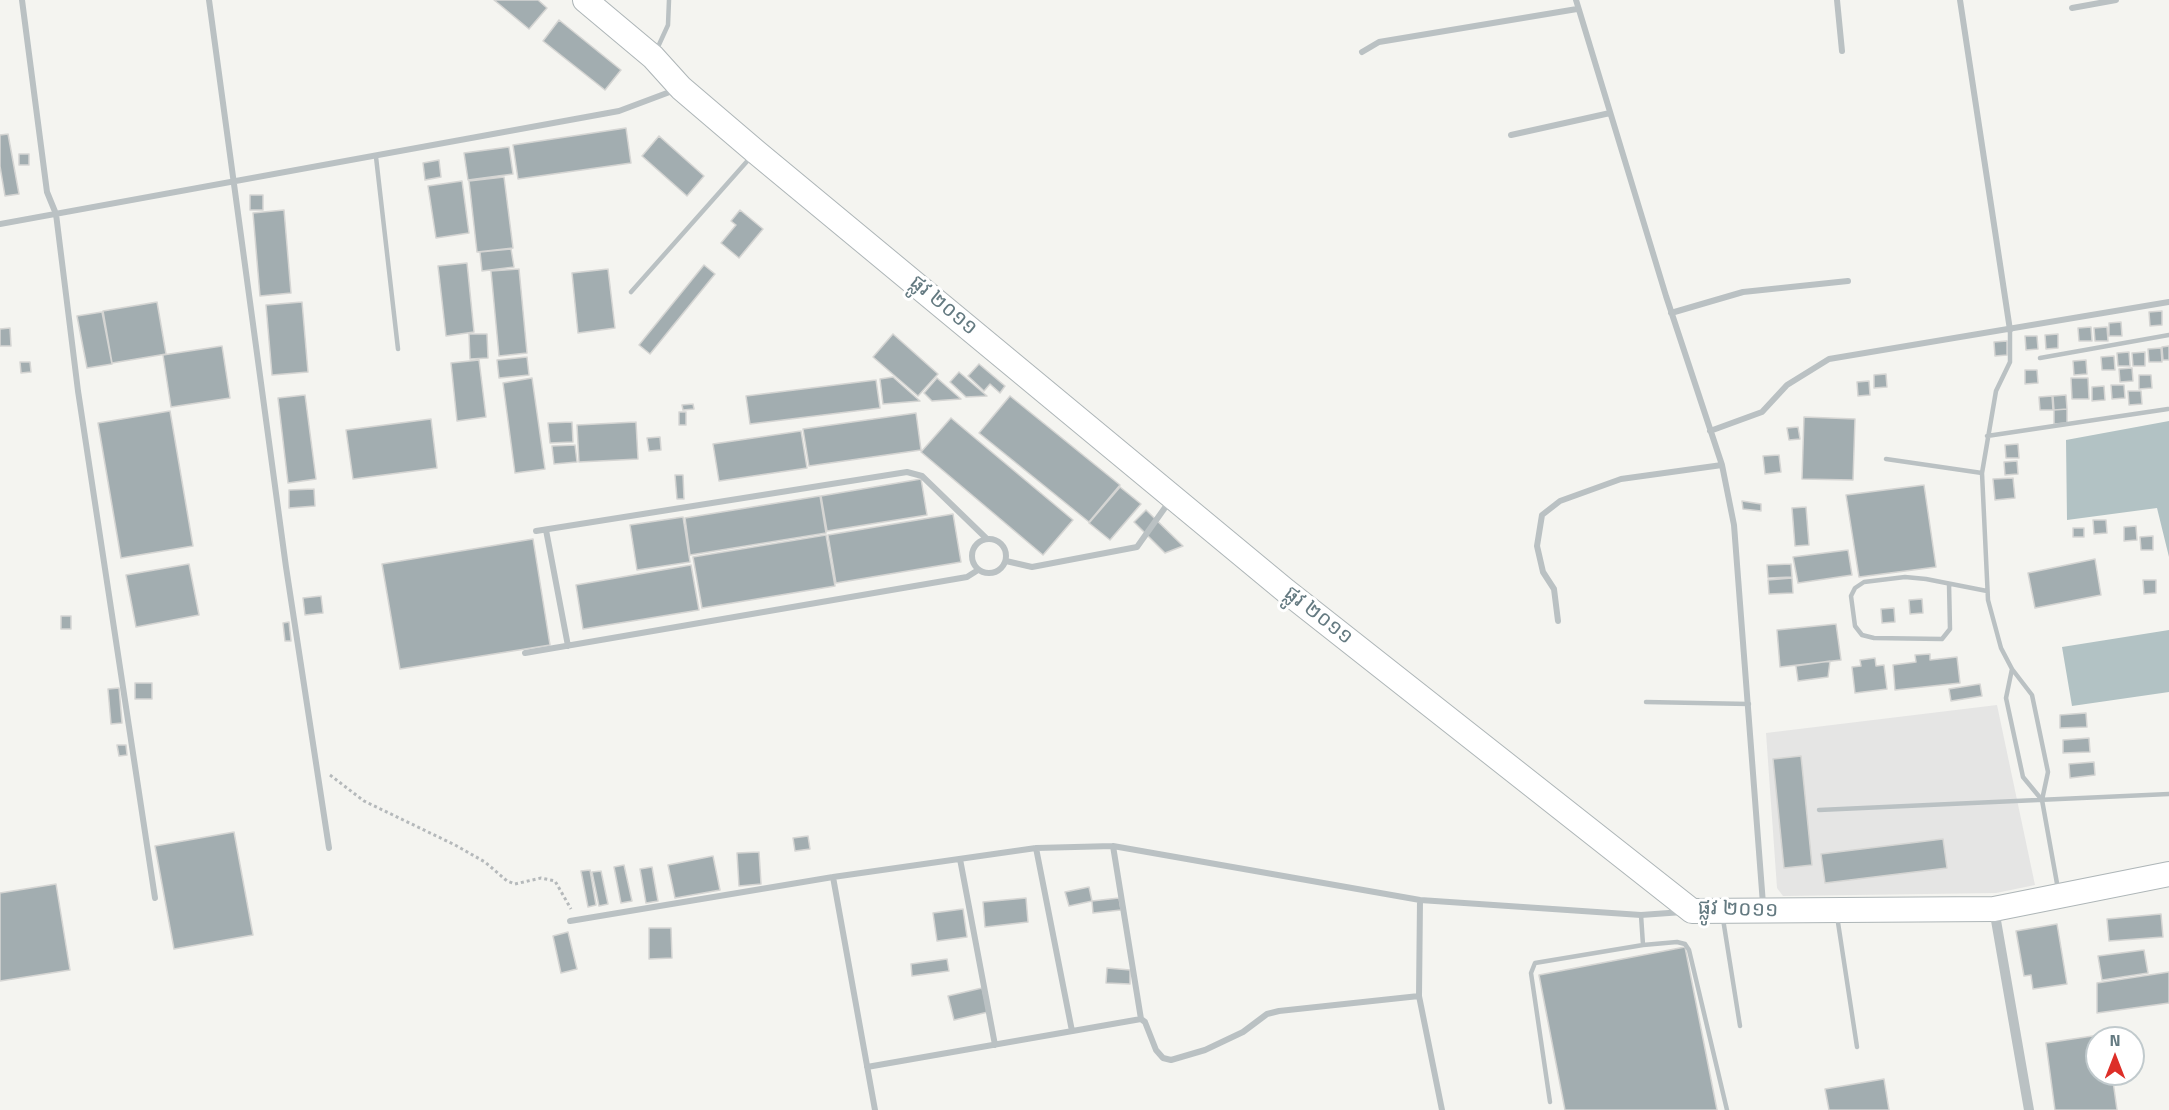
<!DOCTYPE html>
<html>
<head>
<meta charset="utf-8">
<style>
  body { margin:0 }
  #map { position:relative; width:2169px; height:1110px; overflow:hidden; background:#f4f4f0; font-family:"Titillium Web",sans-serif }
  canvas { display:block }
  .north { position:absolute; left:2085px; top:1026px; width:60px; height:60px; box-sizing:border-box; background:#fff; border:2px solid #c1cacd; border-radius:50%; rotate:0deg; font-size:16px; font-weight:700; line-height:24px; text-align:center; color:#647a81 }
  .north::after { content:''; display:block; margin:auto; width:21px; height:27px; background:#dd2e28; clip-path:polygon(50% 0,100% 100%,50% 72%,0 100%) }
</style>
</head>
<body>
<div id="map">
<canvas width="2169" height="1110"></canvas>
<div class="north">N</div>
</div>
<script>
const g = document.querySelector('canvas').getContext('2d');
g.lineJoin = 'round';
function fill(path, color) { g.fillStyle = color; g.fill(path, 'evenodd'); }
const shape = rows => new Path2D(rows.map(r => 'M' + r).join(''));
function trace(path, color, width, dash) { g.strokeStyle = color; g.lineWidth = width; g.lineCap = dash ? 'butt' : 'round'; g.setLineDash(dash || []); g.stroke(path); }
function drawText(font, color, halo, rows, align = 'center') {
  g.font = font + ' "Titillium Web","Noto Sans Khmer",sans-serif'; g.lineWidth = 6; g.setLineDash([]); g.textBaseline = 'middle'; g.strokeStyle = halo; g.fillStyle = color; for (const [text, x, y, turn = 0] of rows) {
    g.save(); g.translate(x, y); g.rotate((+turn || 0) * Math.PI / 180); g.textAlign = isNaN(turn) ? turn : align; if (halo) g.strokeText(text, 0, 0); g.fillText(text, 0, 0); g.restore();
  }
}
fill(shape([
  [1997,705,2035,885,1996,893,1783,896,1777,888,1766,733]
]), '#e5e5e4');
fill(shape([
  [2169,421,2169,557,2157,508,2067,520,2066,440],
  [2169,630,2169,692,2072,706,2062,647]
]), '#b2c2c4');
const building = shape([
  [494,0,538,0,547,8,529,29,494,0],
  [559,20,621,70,605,90,543,41,559,20],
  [626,128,631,163,518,179,513,145,626,128],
  [8,134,19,194,5,196,0,166,0,135,8,134],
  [659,136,704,176,687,196,642,156,659,136],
  [509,147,513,174,468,180,464,153,509,147],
  [19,154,29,154,29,165,19,165,19,154],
  [439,160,441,177,425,180,423,163,439,160],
  [504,177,513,248,477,252,469,181,504,177],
  [462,181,469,233,436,238,428,186,462,181],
  [250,195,263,195,263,210,250,210,250,195],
  [284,210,291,293,260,296,253,213,284,210],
  [740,210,763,229,739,258,721,243,736,225,731,221,740,210],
  [511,249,514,267,482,271,480,252,511,249],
  [467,263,474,332,446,336,438,266,467,263],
  [704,265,715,274,650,354,639,345,704,265],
  [519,269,527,353,499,356,491,271,519,269],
  [608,269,615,328,578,333,572,273,608,269],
  [157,302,166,354,112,363,103,311,157,302],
  [302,302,308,372,272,375,266,305,302,302],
  [2162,311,2162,325,2150,326,2149,312,2162,311],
  [102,312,112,364,87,368,77,316,102,312],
  [2121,322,2122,336,2109,336,2109,323,2121,322],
  [2091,327,2092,341,2079,341,2078,328,2091,327],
  [2107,327,2108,341,2095,341,2094,328,2107,327],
  [10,328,11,346,0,346,0,329,10,328],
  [469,334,487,334,488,358,470,359,469,334],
  [893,334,938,374,918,396,873,357,893,334],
  [2058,334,2058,348,2046,349,2045,335,2058,334],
  [2025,336,2037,336,2038,349,2026,350,2025,336],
  [2007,341,2007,355,1995,356,1994,342,2007,341],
  [222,346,230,398,171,407,163,355,222,346],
  [2169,346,2169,360,2163,360,2162,347,2169,346],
  [2161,348,2162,362,2149,362,2148,349,2161,348],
  [2129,352,2130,366,2118,366,2117,353,2129,352],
  [2145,352,2145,366,2133,366,2132,353,2145,352],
  [2114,356,2115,370,2102,370,2101,357,2114,356],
  [527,357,529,375,499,378,497,360,527,357],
  [479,360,486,417,457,421,451,363,479,360],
  [2086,360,2087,374,2074,375,2073,361,2086,360],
  [20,362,30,362,31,372,21,373,20,362],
  [979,364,1005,386,1000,393,990,384,984,391,968,376,979,364],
  [2132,368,2133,381,2120,382,2119,369,2132,368],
  [2025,370,2037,370,2038,383,2025,384,2025,370],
  [959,372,987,396,966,397,950,382,959,372],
  [1886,374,1887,387,1874,388,1874,375,1886,374],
  [2139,375,2151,375,2152,388,2139,389,2139,375],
  [893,377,920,401,883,404,880,379,893,377],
  [532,378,545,469,515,473,503,383,532,378],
  [937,378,961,399,932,401,924,393,937,378],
  [2071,378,2088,378,2089,399,2072,399,2071,378],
  [876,380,880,408,750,424,746,396,876,380],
  [1869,381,1870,395,1858,396,1857,382,1869,381],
  [2111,385,2124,385,2125,398,2112,399,2111,385],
  [2104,386,2105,400,2092,401,2092,387,2104,386],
  [2128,391,2141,391,2142,404,2129,405,2128,391],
  [305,395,316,479,288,483,278,398,305,395],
  [2066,395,2067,409,2054,410,2053,396,2066,395],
  [1010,396,1120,485,1089,522,979,433,1010,396],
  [2052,396,2053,410,2040,410,2039,397,2052,396],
  [693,404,694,409,683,410,682,405,693,404],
  [2067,409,2067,423,2054,424,2054,410,2067,409],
  [170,411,193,546,121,558,98,423,170,411],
  [679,412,686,412,686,425,679,425,679,412],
  [916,413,921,450,809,466,803,429,916,413],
  [1804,417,1855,419,1853,480,1802,479,1804,417],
  [951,418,1073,520,1043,555,921,452,951,418],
  [431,419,437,468,353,479,346,430,431,419],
  [572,422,573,442,550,443,548,423,572,422],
  [636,422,638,459,579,462,577,425,636,422],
  [1798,427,1800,439,1789,440,1787,428,1798,427],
  [801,431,807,468,719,481,713,444,801,431],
  [660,437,661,450,649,451,647,438,660,437],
  [2018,444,2019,458,2006,458,2005,445,2018,444],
  [575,445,577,462,554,464,552,446,575,445],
  [1779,455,1781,472,1765,474,1763,456,1779,455],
  [2017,461,2018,474,2005,475,2004,462,2017,461],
  [675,475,683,475,684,499,677,499,675,475],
  [2013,478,2015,498,1995,500,1993,479,2013,478],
  [921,479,927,515,827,531,821,496,921,479],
  [1924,485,1936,567,1859,577,1846,495,1924,485],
  [1120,487,1141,504,1110,540,1089,523,1120,487],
  [314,489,315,506,289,508,289,490,314,489],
  [820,496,826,533,690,555,685,518,820,496],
  [1742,501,1761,504,1761,511,1743,509,1742,501],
  [1806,507,1809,545,1795,546,1792,508,1806,507],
  [1146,510,1183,546,1165,553,1134,522,1146,510],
  [953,514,961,562,836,583,828,535,953,514],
  [683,517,690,562,637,570,630,525,683,517],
  [2093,520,2106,520,2107,533,2094,534,2093,520],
  [2136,526,2137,540,2124,541,2124,527,2136,526],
  [2073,528,2084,528,2084,537,2073,537,2073,528],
  [826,535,835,586,702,608,693,557,826,535],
  [2153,536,2153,550,2141,550,2140,537,2153,536],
  [533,539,550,645,400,669,382,564,533,539],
  [1848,550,1852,575,1798,583,1793,557,1848,550],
  [2095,559,2101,595,2035,608,2028,573,2095,559],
  [189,564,199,615,136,627,126,575,189,564],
  [1791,564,1792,577,1768,578,1767,565,1791,564],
  [691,565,699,610,583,629,576,585,691,565],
  [1792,578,1793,593,1769,594,1768,580,1792,578],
  [2143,580,2156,580,2156,593,2144,594,2143,580],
  [321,596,323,613,305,615,303,598,321,596],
  [1922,599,1923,613,1910,614,1909,600,1922,599],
  [1894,608,1895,622,1882,623,1881,609,1894,608],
  [61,616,71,616,71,629,61,629,61,616],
  [289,622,291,641,285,641,283,623,289,622],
  [1836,624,1841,660,1780,667,1777,630,1836,624],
  [1930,654,1930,660,1957,657,1960,683,1895,690,1893,665,1916,662,1915,655,1930,654],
  [1875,658,1876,666,1884,665,1887,689,1855,693,1852,667,1861,666,1860,660,1875,658],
  [1830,661,1828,677,1798,681,1796,666,1830,661],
  [135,683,152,683,152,699,135,699,135,683],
  [1980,684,1982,696,1951,701,1949,689,1980,684],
  [119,688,122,723,111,724,108,689,119,688],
  [2086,713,2087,727,2060,728,2060,715,2086,713],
  [2089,738,2090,752,2063,753,2063,740,2089,738],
  [117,745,126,745,127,755,119,756,117,745],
  [1801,756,1812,865,1784,868,1773,759,1801,756],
  [2094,762,2095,775,2070,778,2069,764,2094,762],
  [234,832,253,935,174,949,155,846,234,832],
  [808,836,810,849,795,851,793,838,808,836],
  [1943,839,1947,868,1825,883,1821,854,1943,839],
  [759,852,761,884,739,886,737,853,759,852],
  [713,856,720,890,675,898,668,865,713,856],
  [624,865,632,901,621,903,614,867,624,865],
  [652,867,658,901,646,903,640,869,652,867],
  [590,870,596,905,588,907,581,871,590,870],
  [601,871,608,904,599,906,592,872,601,871],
  [56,884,70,970,0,981,0,893,56,884],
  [1089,887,1092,901,1069,906,1065,892,1089,887],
  [1026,898,1028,922,985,927,983,902,1026,898],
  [1119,898,1121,910,1093,913,1092,901,1119,898],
  [963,909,967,937,937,941,933,913,963,909],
  [2161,914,2163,937,2109,941,2107,919,2161,914],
  [2057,924,2067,984,2033,989,2031,975,2024,976,2016,931,2057,924],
  [649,928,671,928,672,958,649,959,649,928],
  [568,932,577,969,561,973,553,936,568,932],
  [1685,947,1717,1110,1565,1110,1539,975,1685,947],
  [2144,950,2148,973,2102,980,2098,956,2144,950],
  [947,959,949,971,912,976,911,964,947,959],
  [1107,968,1130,970,1130,984,1106,983,1107,968],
  [2169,972,2169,1003,2097,1013,2097,983,2169,972],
  [982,988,988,1012,954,1020,948,996,982,988],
  [2106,1034,2106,1038,2097,1038,2097,1074,2112,1074,2117,1110,2055,1110,2046,1043,2106,1034],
  [1884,1079,1889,1110,1829,1110,1825,1089,1884,1079]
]);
fill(building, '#a2adb0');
trace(building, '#d5d5d3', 1.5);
const secondary = shape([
  [585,0,653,57,681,88,756,152,1286,591,1692,911,1994,909,2169,874]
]);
trace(secondary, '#adb5b7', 26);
trace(shape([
  [330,775,364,801,455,845,485,862,507,881,515,884,541,878,555,881,571,909]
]), '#b5b9bb', 3, [3, 3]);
trace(shape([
  [657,49,668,25,669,0],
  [376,157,398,349],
  [631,292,750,158],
  [2010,330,2010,362,1996,391,1982,473,1988,600,2001,648,2012,669,2032,695,2048,772,2042,800,2058,889],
  [2040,358,2169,335],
  [1987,436,2168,409],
  [1886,459,1982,473],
  [1949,584,1950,629,1942,639,1874,638,1862,635,1855,626,1851,596,1855,588,1864,582,1905,577,1926,579,1987,591],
  [2012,669,2006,698,2023,777,2042,800],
  [1646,702,1749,704],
  [1819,810,2169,794],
  [1837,916,1857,1047],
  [1723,919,1740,1026],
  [1643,945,1677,942,1685,944,1689,950,1727,1110],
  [1550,1102,1531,973,1535,963,1643,945,1641,915]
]), '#bac1c3', 4.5);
trace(shape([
  [22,0,47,192,56,214,78,391,155,898],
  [209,0,286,567,329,848],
  [1576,0,1666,296,1722,465,1734,525,1763,904],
  [1837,0,1842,51],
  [1960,0,2010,330],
  [2072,8,2116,0],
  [1362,52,1379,42,1577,9],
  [1511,135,1610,113],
  [0,224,619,111,675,90],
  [1671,313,1743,292,1848,281],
  [1710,431,1762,412,1787,385,1829,359,2169,302],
  [546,530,568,646],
  [536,531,907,472,922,476,987,539],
  '972 556a17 17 0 1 1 34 0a17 17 0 1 1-34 0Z',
  [1006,561,1032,567,1137,547,1169,502],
  [1558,621,1554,589,1543,572,1537,546,1542,515,1560,501,1621,479,1722,465],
  [525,653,967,577,978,570],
  [1113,846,1141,1019,1145,1022,1156,1050,1163,1058,1171,1060,1205,1050,1243,1032,1267,1014,1279,1011,1419,996],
  [1036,848,1072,1031],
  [960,859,995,1045],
  [833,877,875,1110],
  [1420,900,1419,996,1442,1110],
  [570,921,833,877,1036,848,1113,846,1420,900,1641,915,1683,912],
  [867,1067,1141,1019]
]), '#bac1c3', 6);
trace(shape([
  [1994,909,2029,1110]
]), '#bac1c3', 10);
trace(secondary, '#fff', 24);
drawText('21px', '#647a81', '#fff', [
  ["ផ្លូវ ២០១១",943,306,40],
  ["ផ្លូវ ២០១១",1318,616,38],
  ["ផ្លូវ ២០១១",1738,910,2]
]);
</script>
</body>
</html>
